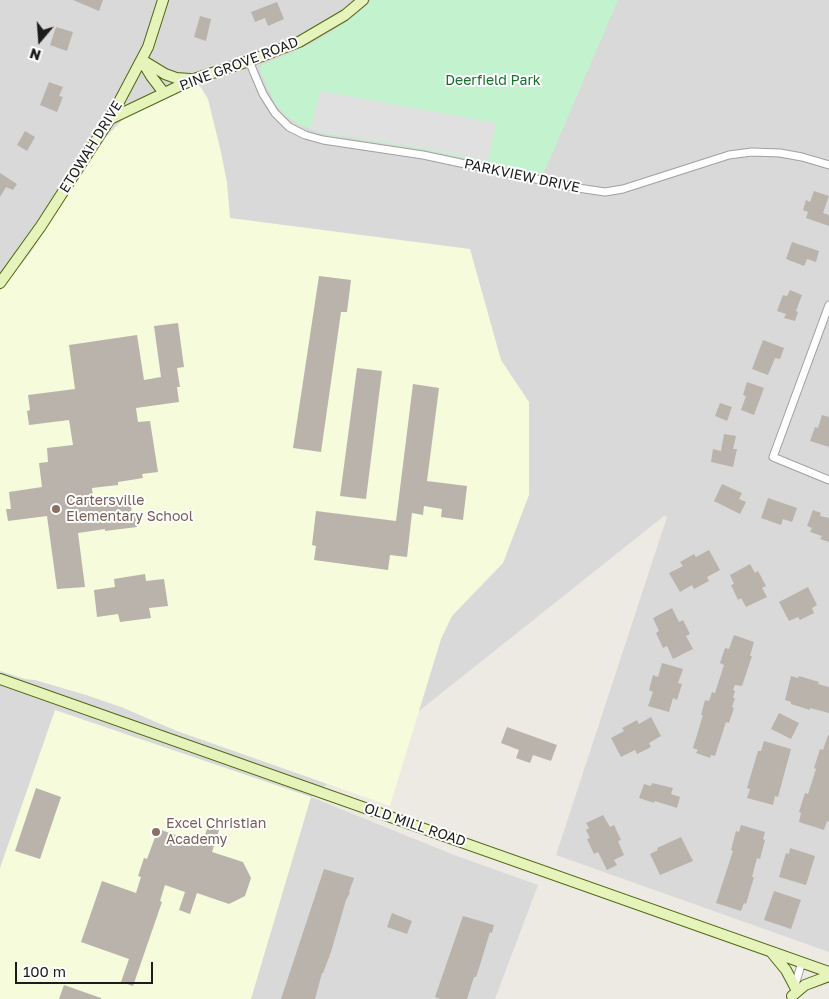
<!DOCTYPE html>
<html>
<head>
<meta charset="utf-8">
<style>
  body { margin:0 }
  #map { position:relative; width:829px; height:999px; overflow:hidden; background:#eceae2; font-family:"Golos Text",sans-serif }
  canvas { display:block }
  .north { position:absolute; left:15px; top:15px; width:50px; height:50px; -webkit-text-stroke:4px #fff; paint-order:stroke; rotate:198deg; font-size:14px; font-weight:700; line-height:20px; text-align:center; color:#1c1c1c }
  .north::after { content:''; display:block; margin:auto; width:18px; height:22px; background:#1c1c1c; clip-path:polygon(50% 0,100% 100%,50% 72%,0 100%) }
  .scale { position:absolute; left:15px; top:962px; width:138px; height:22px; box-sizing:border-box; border:2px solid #1c1c1c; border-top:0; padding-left:6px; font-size:15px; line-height:18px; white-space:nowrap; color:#1c1c1c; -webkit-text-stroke:4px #fff; paint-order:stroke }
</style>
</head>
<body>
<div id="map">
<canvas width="829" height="999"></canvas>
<div class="north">N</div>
<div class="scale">100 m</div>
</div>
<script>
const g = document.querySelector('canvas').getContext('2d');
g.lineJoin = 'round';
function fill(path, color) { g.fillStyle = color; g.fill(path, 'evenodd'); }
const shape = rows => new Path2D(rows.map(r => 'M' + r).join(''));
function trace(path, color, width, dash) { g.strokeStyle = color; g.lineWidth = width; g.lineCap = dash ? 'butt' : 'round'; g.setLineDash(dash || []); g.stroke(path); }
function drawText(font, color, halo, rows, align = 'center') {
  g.font = font + ' "Golos Text",sans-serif'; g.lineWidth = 4; g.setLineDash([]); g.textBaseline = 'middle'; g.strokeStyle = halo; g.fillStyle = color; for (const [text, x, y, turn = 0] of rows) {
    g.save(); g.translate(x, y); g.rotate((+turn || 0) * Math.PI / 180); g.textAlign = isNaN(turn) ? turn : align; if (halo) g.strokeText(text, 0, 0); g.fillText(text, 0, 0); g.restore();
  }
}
fill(shape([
  [0,0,829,0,829,952,556,855,667,517,664,516,311,797,454,855,538,885,495,999,0,999]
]), '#dad9d9');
fill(shape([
  [200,86,208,99,221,152,227,183,230,218,470,249,501,360,529,402,529,495,503,563,452,616,441,639,390,806,177,731,121,707,86,695,35,680,25,679,0,671,0,291,31,252,92,157,106,137,124,118,179,90],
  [55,710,311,797,251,999,0,999,0,868]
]), '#f6fbdc');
fill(shape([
  [372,0,618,0,543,175,422,149,320,133,298,124,285,115,275,104,259,68,262,65,313,43,333,31,358,13]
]), '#c2f3ce');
fill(shape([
  [321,91,496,123,488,161,424,148,320,132,310,129]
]), '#e0e0e0');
fill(shape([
  [73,0,103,0,99,11],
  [277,2,284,19,268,26,265,18,255,22,251,12],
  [200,16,211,19,206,41,194,37],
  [56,27,73,32,67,51,50,45],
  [49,82,63,87,59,96,63,97,57,112,40,105],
  [25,131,35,137,27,151,17,145],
  [0,173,17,184,13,190,6,187,0,197],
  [814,191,829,196,823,213,829,215,829,226,806,218,808,212,803,210,806,200,810,202],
  [792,242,819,251,816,262,807,259,804,266,786,259],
  [319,276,351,280,347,312,341,312,321,452,293,448],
  [790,290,802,295,796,311,798,312,795,321,784,318,786,314,777,311,783,295,787,296],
  [178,323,184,367,177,368,180,387,177,387,179,402,136,408,138,422,150,421,158,472,142,474,143,478,118,482,118,485,92,488,94,504,130,499,132,515,135,514,137,527,105,531,105,529,78,533,85,587,57,589,47,516,8,521,6,509,11,509,9,492,42,487,39,463,48,462,47,448,73,445,69,420,29,425,27,411,30,410,28,395,75,389,69,345,137,335,144,380,161,377,154,326],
  [763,340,784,348,780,359,775,358,768,375,752,369],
  [357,368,382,371,366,499,340,496],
  [747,382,764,388,754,415,741,410,746,396,743,395],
  [413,384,439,388,427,481,467,486,463,520,441,517,442,509,424,506,423,515,412,513,407,557,390,555,388,570,314,560,316,546,312,545,316,511,396,521],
  [720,403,732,407,727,421,715,416],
  [822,415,829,417,829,447,810,441,815,427,818,428],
  [724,434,736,436,733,449,737,449,733,467,711,462,713,449,721,451],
  [722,484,742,493,739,499,746,502,740,514,714,501],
  [768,498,797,508,792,522,783,519,781,525,761,518],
  [813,510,821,513,820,516,829,518,829,542,820,539,822,536,810,532,812,528,807,526],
  [709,550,720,570,707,577,709,581,694,589,692,585,680,592,669,573,683,566,680,562,694,554,696,557],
  [750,564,755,573,758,571,766,586,762,588,767,597,746,607,741,598,738,600,731,585,734,584,730,575],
  [145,574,146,581,164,579,168,606,149,608,151,618,120,622,118,614,97,617,94,590,115,587,114,579],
  [808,587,817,605,812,608,814,613,800,620,798,617,789,621,779,602],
  [672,608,679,622,683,620,690,634,686,636,693,649,673,659,667,646,663,648,656,633,659,631,653,618],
  [734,635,754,642,750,656,752,656,742,686,735,685,733,690,735,691,733,698,735,698,732,707,734,708,729,723,726,722,715,756,711,755,710,758,696,753,698,750,693,748,703,715,701,715,705,700,709,701,712,692,715,693,724,665,720,663,725,648,729,649],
  [662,663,683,669,678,683,682,684,677,700,673,698,669,712,648,706,653,692,649,690,653,675,658,677],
  [791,676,798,678,799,676,819,682,818,684,829,687,829,713,810,708,810,710,791,704,791,702,785,700],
  [779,713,799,723,791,739,771,729],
  [651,717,661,736,649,743,651,747,637,754,635,750,621,757,611,738,624,731,622,728,637,720,639,724],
  [507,727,557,745,551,761,533,755,530,763,516,758,519,750,501,743],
  [828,735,829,735,829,822,827,821,824,830,799,822,801,813,799,812,805,793,808,794,816,769,814,768,820,749,823,750],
  [764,741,791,749,778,797,775,796,773,805,747,798,750,789,747,788,758,751,761,751],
  [652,783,673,788,671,794,680,797,677,808,655,801,654,803,639,798,644,784,651,786],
  [36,788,61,797,40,859,15,851],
  [603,815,610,827,614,825,621,840,618,841,624,855,614,860,617,865,607,870,598,852,594,854,587,839,590,838,586,830,589,828,586,823],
  [741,825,765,832,763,839,765,840,760,859,757,858,752,877,754,877,746,904,744,903,741,911,716,903,733,851,731,850,736,831,739,832],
  [208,826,219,830,212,852,243,862,251,878,245,896,229,904,197,893,190,914,179,910,185,892,165,885,160,901,162,902,133,986,121,982,129,959,81,942,102,881,136,893,141,877,138,876,144,858,147,859,158,829,202,844],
  [681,837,693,861,660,875,650,854,658,850,657,848],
  [790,848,815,856,806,885,779,877,786,853,789,854],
  [324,869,354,878,349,892,350,893,346,900,331,952,323,973,322,973,315,999,281,999],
  [774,891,801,900,791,929,764,920],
  [392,913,412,921,407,934,387,927],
  [463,916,494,925,492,933,490,932,480,965,476,977,474,977,467,999,440,999,435,997],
  [64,985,101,998,101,999,59,999]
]), '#b9b3ac');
const street = shape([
  [249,61,263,94,275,113,289,127,305,135,323,140,423,155,578,188,605,192,623,189,729,155,752,152,780,153,802,157,829,165],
  [829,305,773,457,829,480],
  [794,988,802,962]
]);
const secondary = shape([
  [142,60,165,74,176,78,190,79],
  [142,61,151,76,164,93],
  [110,119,194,79,249,61,299,42,345,15,363,0],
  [0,283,41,226,110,119,148,47,163,0],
  [0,679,829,972],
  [772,953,786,970,795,987],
  [792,996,805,985,829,976]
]);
trace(street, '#a0a0a0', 9);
trace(secondary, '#4e670f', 12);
trace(street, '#fff', 7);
trace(secondary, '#e6f3ba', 10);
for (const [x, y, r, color] of [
  [56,509,5,"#8d6e63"],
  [156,832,5,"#8d6e63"]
]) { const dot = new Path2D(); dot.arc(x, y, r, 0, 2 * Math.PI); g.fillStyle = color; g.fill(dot); trace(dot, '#fff', 2); }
drawText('14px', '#1c1c1c', '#fff', [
  ["PINE GROVE ROAD",239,64,-21],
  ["ETOWAH DRIVE",91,147,-58],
  ["PARKVIEW DRIVE",522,176,12],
  ["OLD MILL ROAD",415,825,19]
]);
drawText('14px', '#156e2b', '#fff', [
  ["Deerfield Park",493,81]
]);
drawText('14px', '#785e54', '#fff', [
  ["Cartersville",66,501],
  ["Elementary School",66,517],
  ["Excel Christian",166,824],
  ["Academy",166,840]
], 'left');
</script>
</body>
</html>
